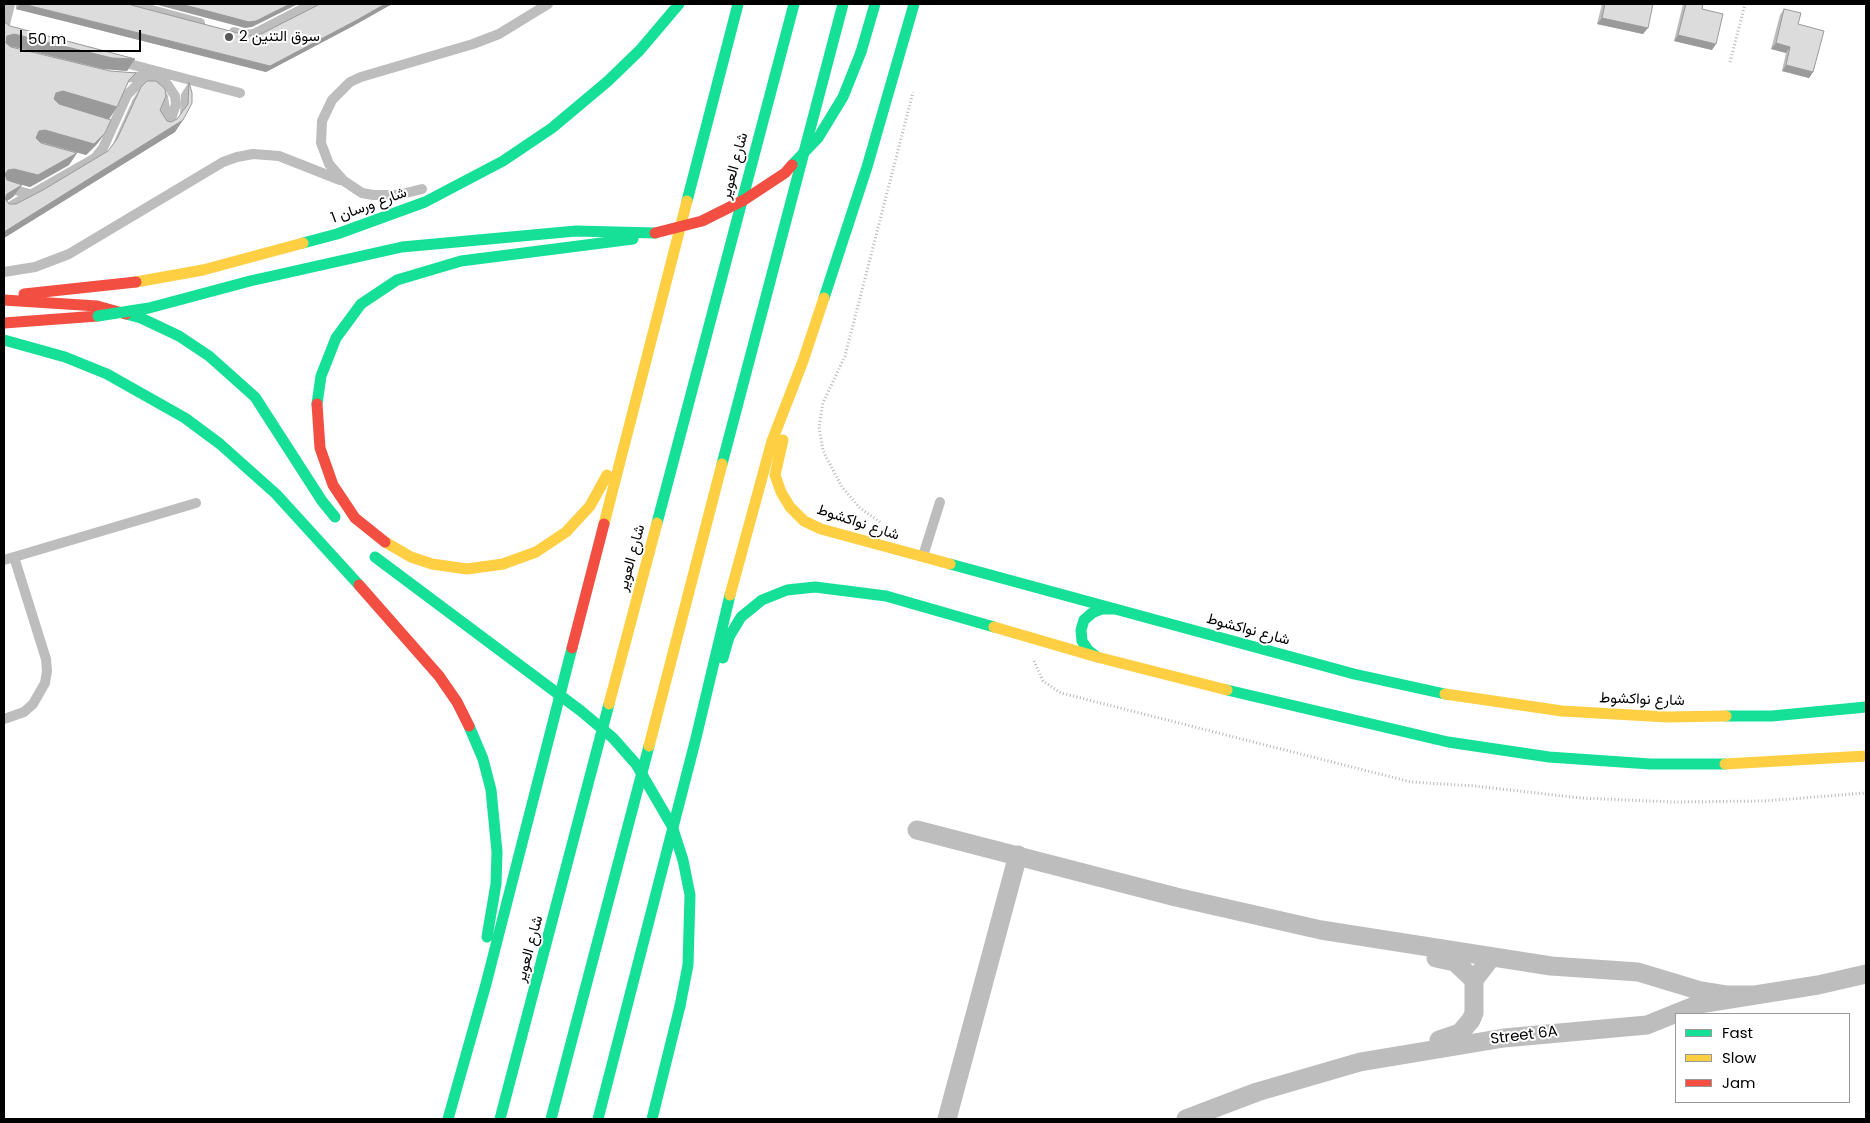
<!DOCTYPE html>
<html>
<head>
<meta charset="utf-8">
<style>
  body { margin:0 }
  #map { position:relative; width:1870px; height:1123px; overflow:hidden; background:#fff; font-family:Poppins,sans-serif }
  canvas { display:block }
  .frame { position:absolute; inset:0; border:5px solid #000; pointer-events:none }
  .legend { position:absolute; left:1675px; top:1013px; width:175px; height:90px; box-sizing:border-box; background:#fff; border:1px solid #999; margin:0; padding:6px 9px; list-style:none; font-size:15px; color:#000 }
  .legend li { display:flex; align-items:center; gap:10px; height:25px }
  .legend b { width:25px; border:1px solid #999 }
  .scale { position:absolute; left:20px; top:30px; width:121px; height:22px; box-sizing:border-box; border:2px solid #000; border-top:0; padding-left:6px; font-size:15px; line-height:18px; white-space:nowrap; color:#000; -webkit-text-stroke:4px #fff; paint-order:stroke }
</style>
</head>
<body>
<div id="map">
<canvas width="1870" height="1123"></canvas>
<div class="frame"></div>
<ul class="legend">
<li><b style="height:6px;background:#16e098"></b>Fast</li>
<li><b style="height:6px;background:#ffcf43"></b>Slow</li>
<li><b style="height:6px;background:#f24e42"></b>Jam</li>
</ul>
<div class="scale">50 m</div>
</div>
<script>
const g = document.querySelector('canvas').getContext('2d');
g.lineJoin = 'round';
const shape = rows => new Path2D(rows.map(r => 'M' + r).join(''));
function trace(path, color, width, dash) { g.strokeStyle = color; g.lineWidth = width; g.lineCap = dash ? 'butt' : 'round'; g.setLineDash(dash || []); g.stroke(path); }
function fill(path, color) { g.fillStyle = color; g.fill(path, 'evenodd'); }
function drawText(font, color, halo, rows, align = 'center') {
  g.font = font + ' Poppins,Vazirmatn,sans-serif'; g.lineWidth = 4; g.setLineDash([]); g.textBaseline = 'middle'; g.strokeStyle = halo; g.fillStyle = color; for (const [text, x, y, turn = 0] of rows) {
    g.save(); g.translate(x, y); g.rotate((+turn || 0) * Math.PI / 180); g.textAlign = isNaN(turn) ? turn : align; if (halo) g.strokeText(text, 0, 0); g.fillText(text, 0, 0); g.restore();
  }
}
trace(shape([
  [1730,62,1745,4],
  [880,522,860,508,842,487,823,451,819,427,823,403,845,356,913,92],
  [1034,661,1043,681,1061,693,1411,782,1475,786,1581,798,1672,802,1764,801,1866,793]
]), '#b8b8b8', 3, [1, 2.5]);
trace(shape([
  [129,4,200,23],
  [4,28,10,4],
  [234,32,244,35,254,34,312,4],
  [118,61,240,93],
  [120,78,149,76,159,79,167,84,175,96,176,104,171,119,163,127],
  [4,187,33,195],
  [422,189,398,195,373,195,362,193,344,181,329,164,321,143,322,121,332,100,350,82,361,77,473,44,499,34,548,4],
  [4,210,95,158,103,148,127,95,136,86,150,86,163,97,165,109,159,121],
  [4,272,35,267,69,254,223,162,237,157,253,154,279,156,340,180],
  [923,556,940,502],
  [4,560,196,503],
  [4,719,24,712,33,704,45,683,47,671,46,659,14,557]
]), '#bdbdbd', 10);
trace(shape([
  [917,830,1176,897,1321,930,1551,966,1638,972,1701,991,1726,995,1751,995],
  [1436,958,1455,962,1474,980],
  [1439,1040,1460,1033,1471,1020,1474,1013,1474,980,1491,958],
  [947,1119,1018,855],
  [1186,1119,1257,1092,1360,1062,1504,1038,1647,1025,1699,1004,1818,985,1866,974]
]), '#bdbdbd', 19);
trace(shape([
  [861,52,875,4],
  [687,201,738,4],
  [303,243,337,234,425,202,503,161,552,128,608,81,640,50,679,4],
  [824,298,867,167,914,4],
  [126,314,141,318,179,336,209,356,255,397,322,501,335,517],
  [4,340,65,357,107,374,185,418,220,444,276,494,359,585],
  [317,404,321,376,336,338,361,304,397,280,461,261,633,239],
  [722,464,843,4],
  [657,523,794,4],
  [950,564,1354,674,1445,694],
  [1097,657,1088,650,1082,641,1081,630,1084,620,1092,613,1102,609,1113,609],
  [723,658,729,637,741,617,762,600,787,590,815,587,886,596,994,627],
  [1227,690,1448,742,1549,757,1650,764,1725,764],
  [1726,716,1772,716,1866,707],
  [469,726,483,759,491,790,497,852,496,884,487,937],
  [448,1119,486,984,572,648],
  [500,1119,609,704],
  [551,1119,649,746],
  [598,1119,696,738,730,595],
  [652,1119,680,1006]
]), '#16e098', 11);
trace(shape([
  [136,282,203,270,303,243],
  [783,440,775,475,781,492,790,507,804,521,821,529,950,564],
  [604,524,687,201],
  [385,542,411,557,432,564,467,569,503,564,536,552,566,532,590,506,607,475],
  [730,595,772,441,803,361,824,298],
  [994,627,1097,657,1227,690],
  [1445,694,1562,711,1667,717,1726,716],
  [609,704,657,523],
  [649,746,722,464],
  [1725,764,1866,756]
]), '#ffcf43', 11);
trace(shape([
  [24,294,136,282],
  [4,300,97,306,126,314],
  [4,323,98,316],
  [317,404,320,448,333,485,355,518,385,542],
  [359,585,439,676,457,702,469,726],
  [572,648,604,524]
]), '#f24e42', 11);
trace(shape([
  [792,165,818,138,843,97,861,52],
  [98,316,149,308,250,281,402,247,576,231,655,233],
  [375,557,581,711,613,738,636,764,672,826,683,860,690,895,688,965,680,1006]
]), '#16e098', 11);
trace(shape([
  [655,233,702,221,744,200,785,173,792,165]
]), '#f24e42', 11);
fill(shape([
  [16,4,130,4,131,5,249,36,261,34,319,5,318,4,392,4,353,26,266,72,16,9],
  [1602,4,1653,4,1643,34,1597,24],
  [1683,4,1703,4,1702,9,1712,50,1674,41],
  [1784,9,1798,24,1813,72,1809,78,1782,71,1786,53,1771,49,1780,15],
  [4,22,10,26,135,59,127,71,104,69,10,46,128,84,126,86,117,107,109,119,105,133,97,144,86,155,41,142,77,153,69,165,30,187,18,184,13,197,7,201,9,204,16,204,43,190,108,151,111,148,133,99,141,87,160,110,167,121,171,122,177,119,180,115,181,94,189,82,192,103,175,132,4,238]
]), '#bdbdbd');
fill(shape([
  [20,4,23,4,270,66,385,4,392,4,353,26,266,72,16,9],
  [154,4,298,4,252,27,245,28],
  [1602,18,1648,28,1643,34,1597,24],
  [14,34,135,59,127,71,104,69,6,45,7,36],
  [1678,35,1716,44,1712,50,1674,41],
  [1776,43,1790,47,1786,53,1771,49],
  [1786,65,1813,72,1809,78,1782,71],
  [63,91,117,107,109,119,48,105,56,93],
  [183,120,175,132,4,238,4,232],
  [45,130,105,133,97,144,86,155,37,141,31,143,39,131],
  [77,153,69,165,30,187,6,180,4,176,8,170],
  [22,185,13,197,4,203,7,194]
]), '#9a9a9a');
const building = shape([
  [23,4,130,4,131,5,249,36,261,34,320,4,385,4,357,20,270,66,23,4],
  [181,4,290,4,256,21,249,22,181,4],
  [1605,4,1653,4,1648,28,1602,18,1605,4],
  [1686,4,1703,4,1702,9,1723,14,1716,44,1678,35,1686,4],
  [1784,9,1801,13,1798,24,1824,31,1813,72,1786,65,1790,47,1776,43,1784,9],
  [4,22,6,23,10,26,135,59,112,58,14,34,7,36,6,43,11,47,110,71,136,73,129,80,117,107,63,91,56,93,54,99,59,104,111,120,105,133,94,144,45,130,39,131,36,138,41,143,77,153,38,175,14,169,8,170,5,174,7,180,22,185,7,194,5,199,9,204,16,204,43,190,108,151,117,139,141,87,147,81,156,81,165,89,166,96,160,110,167,121,171,122,177,119,188,104,189,82,192,93,192,103,183,120,4,232,4,22]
]);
fill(building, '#dcdcdc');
trace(building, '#9a9a9a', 1);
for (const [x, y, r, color] of [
  [229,37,5,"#595959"]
]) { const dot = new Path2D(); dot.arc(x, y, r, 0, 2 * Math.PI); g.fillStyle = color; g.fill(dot); trace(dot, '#fff', 2); }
drawText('15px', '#000', '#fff', [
  ["سوق التنين 2",239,37]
], 'left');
drawText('15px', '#000', '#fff', [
  ["شارع العوير",735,166,-75],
  ["شارع ورسان 1",369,206,-20],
  ["شارع نواكشوط",858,523,18],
  ["شارع العوير",632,558,-75],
  ["شارع نواكشوط",1248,630,15],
  ["شارع نواكشوط",1642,700,2],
  ["شارع العوير",530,949,-75],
  ["Street 6A",1524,1036,-7]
]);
</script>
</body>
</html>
